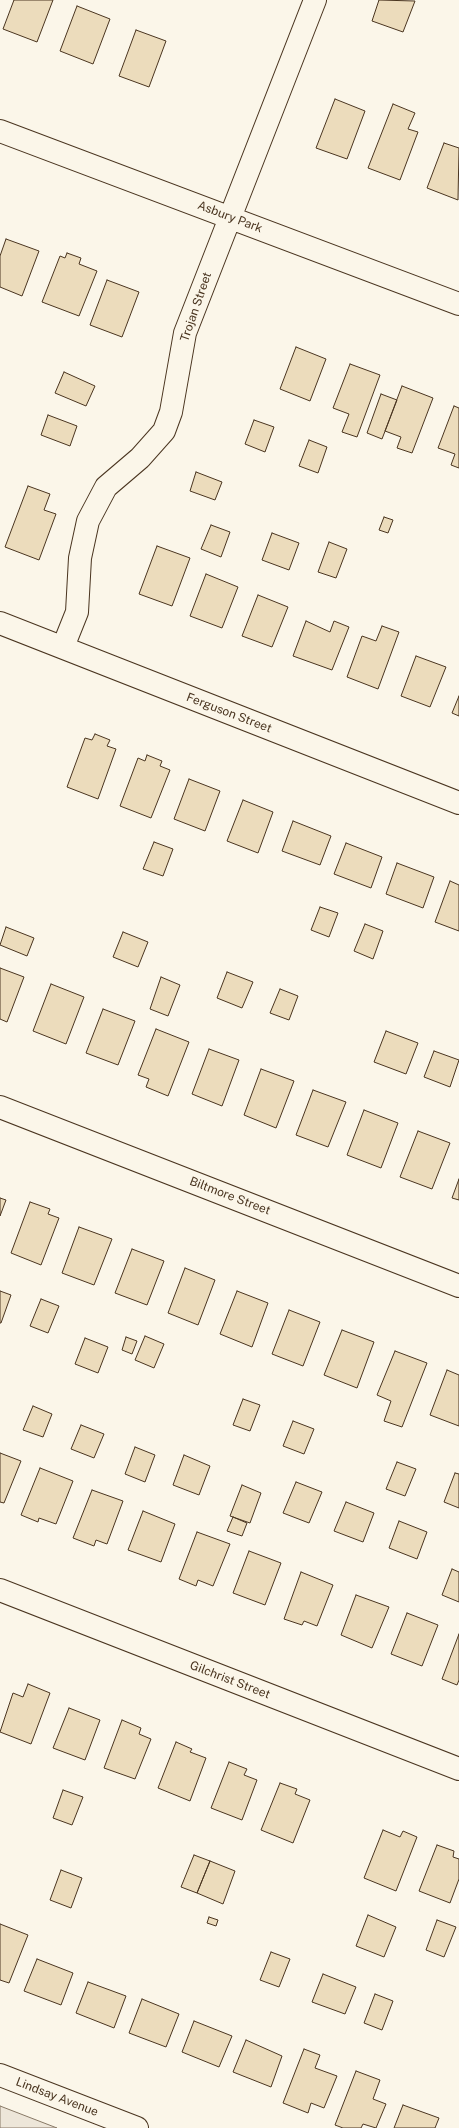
<!DOCTYPE html>
<html>
<head>
<meta charset="utf-8">
<style>
  body { margin:0 }
  canvas { display:block; background:#fbf6e9 }
</style>
</head>
<body>
<canvas width="459" height="2128"></canvas>
<script>
const g = document.querySelector('canvas').getContext('2d');
g.lineJoin = 'round';
function fill(path, color) { g.fillStyle = color; g.fill(path, 'evenodd'); }
const shape = rows => new Path2D(rows.map(r => 'M' + r).join(''));
function trace(path, color, width, dash) { g.strokeStyle = color; g.lineWidth = width; g.lineCap = dash ? 'butt' : 'round'; g.setLineDash(dash || []); g.stroke(path); }
function drawText(font, color, halo, rows, align = 'center') {
  g.font = font + ' "Public Sans",sans-serif'; g.lineWidth = 3; g.setLineDash([]); g.textBaseline = 'middle'; g.strokeStyle = halo; g.fillStyle = color; for (const [text, x, y, turn = 0] of rows) {
    g.save(); g.translate(x, y); g.rotate((+turn || 0) * Math.PI / 180); g.textAlign = isNaN(turn) ? turn : align; if (halo) g.strokeText(text, 0, 0); g.fillText(text, 0, 0); g.restore();
  }
}
const green = shape([
  [0,2106,57,2128,0,2128,0,2106]
]);
fill(green, '#ede6d9');
trace(green, '#887966', 1);
const building = shape([
  [14,0,53,0,37,42,3,29,14,0],
  [379,0,415,1,403,32,372,21,379,0],
  [77,6,110,19,93,64,60,51,77,6],
  [136,30,166,41,149,87,119,76,136,30],
  [335,99,365,111,347,159,316,148,335,99],
  [393,104,415,113,408,129,418,132,400,180,368,168,393,104],
  [444,143,459,148,458,200,427,188,444,143],
  [6,239,39,251,22,296,0,287,0,256,6,239],
  [67,253,81,258,79,264,97,271,79,316,42,302,60,256,65,258,67,253],
  [107,280,139,292,122,337,90,325,107,280],
  [296,347,326,359,310,401,280,389,296,347],
  [350,364,380,375,357,437,342,432,349,414,333,408,350,364],
  [64,372,95,386,86,406,55,393,64,372],
  [402,386,433,398,412,453,397,448,401,437,385,431,402,386],
  [381,394,397,400,382,439,367,433,381,394],
  [454,406,459,408,459,468,451,465,455,454,438,448,454,406],
  [48,415,77,426,70,446,41,435,48,415],
  [254,420,274,427,265,452,245,444,254,420],
  [309,440,327,447,318,473,299,466,309,440],
  [196,472,222,482,215,500,190,491,196,472],
  [28,486,50,494,44,510,56,514,39,560,5,547,28,486],
  [384,517,393,520,388,533,379,530,384,517],
  [211,525,230,532,221,557,201,549,211,525],
  [272,533,299,543,289,570,262,560,272,533],
  [329,542,347,549,336,578,318,572,329,542],
  [157,546,190,558,172,606,139,594,157,546],
  [206,574,238,587,222,628,190,616,206,574],
  [258,595,288,607,272,647,242,636,258,595],
  [306,621,330,632,334,621,349,627,332,670,293,656,306,621],
  [382,626,399,632,378,689,347,677,362,636,376,641,382,626],
  [416,656,446,667,430,707,401,696,416,656],
  [459,696,459,716,452,713,459,696],
  [95,734,110,740,107,746,116,749,98,799,67,787,85,738,92,740,95,734],
  [147,755,162,761,160,766,170,770,151,818,120,806,138,758,145,761,147,755],
  [189,779,220,791,205,831,174,819,189,779],
  [243,800,273,812,258,853,227,841,243,800],
  [293,821,331,836,320,865,282,851,293,821],
  [154,842,173,849,163,876,143,869,154,842],
  [346,843,382,857,371,888,334,874,346,843],
  [397,863,434,877,423,908,386,894,397,863],
  [450,881,459,885,459,931,435,922,450,881],
  [320,907,338,913,329,937,311,930,320,907],
  [365,924,383,931,373,959,354,951,365,924],
  [6,927,34,938,27,956,0,945,6,927],
  [123,932,148,942,138,967,113,957,123,932],
  [0,968,24,977,7,1022,0,1019,0,968],
  [227,972,253,982,242,1008,217,998,227,972],
  [161,977,180,985,168,1016,150,1009,161,977],
  [51,984,84,997,66,1044,33,1031,51,984],
  [280,989,298,996,289,1020,270,1013,280,989],
  [103,1009,135,1021,118,1065,86,1053,103,1009],
  [156,1029,189,1042,168,1096,146,1087,149,1079,138,1075,156,1029],
  [386,1031,418,1043,406,1074,374,1062,386,1031],
  [209,1049,239,1060,222,1106,192,1094,209,1049],
  [434,1051,459,1060,450,1087,424,1077,434,1051],
  [261,1069,294,1081,276,1128,244,1115,261,1069],
  [313,1090,346,1102,328,1147,296,1135,313,1090],
  [364,1110,398,1123,381,1168,347,1155,364,1110],
  [418,1131,450,1143,432,1189,400,1177,418,1131],
  [459,1179,459,1200,452,1198,459,1179],
  [0,1198,6,1200,0,1216,0,1198],
  [30,1202,50,1209,48,1214,59,1218,41,1265,11,1253,30,1202],
  [79,1227,112,1239,94,1285,62,1273,79,1227],
  [132,1249,164,1261,147,1305,115,1293,132,1249],
  [185,1268,215,1280,198,1325,168,1313,185,1268],
  [0,1291,11,1295,1,1323,0,1323,0,1291],
  [237,1291,268,1303,252,1347,220,1334,237,1291],
  [41,1299,59,1306,48,1333,30,1326,41,1299],
  [289,1310,320,1322,303,1366,272,1354,289,1310],
  [342,1330,374,1342,357,1388,324,1375,342,1330],
  [145,1336,164,1344,154,1368,135,1360,145,1336],
  [126,1337,137,1341,132,1354,122,1350,126,1337],
  [85,1338,108,1347,98,1373,75,1364,85,1338],
  [395,1351,427,1363,402,1427,384,1421,391,1401,377,1395,395,1351],
  [447,1370,459,1375,459,1426,430,1415,447,1370],
  [243,1399,260,1405,250,1431,233,1425,243,1399],
  [33,1406,52,1414,43,1437,23,1430,33,1406],
  [293,1421,314,1429,304,1454,283,1446,293,1421],
  [81,1425,104,1434,94,1458,71,1449,81,1425],
  [135,1447,155,1455,145,1482,125,1474,135,1447],
  [0,1453,21,1461,4,1503,0,1502,0,1453],
  [184,1455,210,1466,199,1495,173,1485,184,1455],
  [397,1462,416,1469,405,1496,386,1489,397,1462],
  [40,1468,73,1481,56,1524,39,1518,38,1522,21,1515,40,1468],
  [455,1473,459,1474,459,1508,444,1502,455,1473],
  [296,1482,322,1492,309,1523,283,1513,296,1482],
  [242,1485,261,1493,250,1523,230,1516,242,1485],
  [92,1490,123,1501,107,1544,96,1540,94,1546,73,1538,92,1490],
  [346,1502,374,1513,363,1542,334,1531,346,1502],
  [143,1511,175,1524,161,1562,128,1550,143,1511],
  [233,1517,247,1523,242,1536,227,1531,233,1517],
  [399,1521,427,1532,417,1559,389,1548,399,1521],
  [197,1532,230,1544,213,1586,198,1580,196,1586,179,1579,197,1532],
  [249,1551,281,1563,265,1605,233,1593,249,1551],
  [452,1569,459,1572,459,1602,442,1595,452,1569],
  [301,1572,333,1585,317,1626,304,1621,302,1625,284,1619,301,1572],
  [356,1595,389,1607,372,1648,341,1635,356,1595],
  [407,1613,438,1625,422,1666,391,1654,407,1613],
  [459,1634,459,1680,457,1685,442,1679,459,1634],
  [28,1684,50,1693,31,1744,0,1732,13,1693,23,1697,28,1684],
  [69,1708,100,1720,85,1760,53,1748,69,1708],
  [122,1720,141,1728,139,1734,151,1739,135,1779,104,1768,122,1720],
  [176,1742,192,1749,190,1752,206,1758,190,1801,158,1788,176,1742],
  [229,1762,247,1769,244,1775,257,1780,242,1820,211,1808,229,1762],
  [280,1783,297,1789,295,1794,310,1800,293,1843,261,1830,280,1783],
  [63,1790,83,1797,72,1825,53,1818,63,1790],
  [383,1830,400,1837,403,1831,417,1837,396,1891,364,1878,383,1830],
  [437,1845,454,1851,453,1857,459,1859,459,1879,450,1903,419,1891,437,1845],
  [194,1855,210,1861,197,1893,181,1887,194,1855],
  [210,1861,235,1871,223,1904,197,1893,210,1861],
  [61,1870,82,1878,71,1908,50,1900,61,1870],
  [368,1915,396,1927,384,1957,356,1946,368,1915],
  [209,1917,218,1920,216,1926,207,1923,209,1917],
  [437,1920,456,1927,444,1957,426,1950,437,1920],
  [0,1924,28,1935,9,1983,0,1980,0,1924],
  [271,1952,290,1959,279,1987,260,1980,271,1952],
  [37,1959,73,1973,61,2005,24,1991,37,1959],
  [323,1974,356,1987,345,2014,312,2002,323,1974],
  [88,1982,126,1996,114,2028,76,2013,88,1982],
  [375,1994,393,2001,382,2030,364,2023,375,1994],
  [142,1999,179,2014,166,2047,129,2033,142,1999],
  [194,2021,232,2036,219,2067,182,2052,194,2021],
  [246,2040,282,2056,271,2087,233,2072,246,2040],
  [304,2049,320,2055,315,2068,337,2076,324,2108,311,2103,308,2113,283,2103,304,2049],
  [356,2071,380,2080,373,2099,386,2104,376,2128,363,2124,361,2128,343,2128,335,2125,356,2071],
  [403,2105,439,2118,435,2128,394,2128,403,2105]
]);
fill(building, '#ecdcbc');
trace(building, '#4a3520', 1);
const street = shape([
  [0,131,459,304],
  [0,623,459,803],
  [63,647,77,612,80,558,88,521,106,487,140,458,164,431,171,412,185,333,315,0],
  [0,1107,459,1286],
  [0,1590,459,1769],
  [0,2075,137,2128]
]);
trace(street, '#4a3520', 24);
trace(street, '#fbf6e9', 22);
drawText('12px', '#4a3520', '#fbf6e9', [
  ["Asbury Park",230,217,21],
  ["Trojan Street",196,307,-71],
  ["Ferguson Street",229,713,21],
  ["Biltmore Street",230,1196,21],
  ["Gilchrist Street",230,1680,21],
  ["Lindsay Avenue",57,2097,21]
]);
</script>
</body>
</html>
